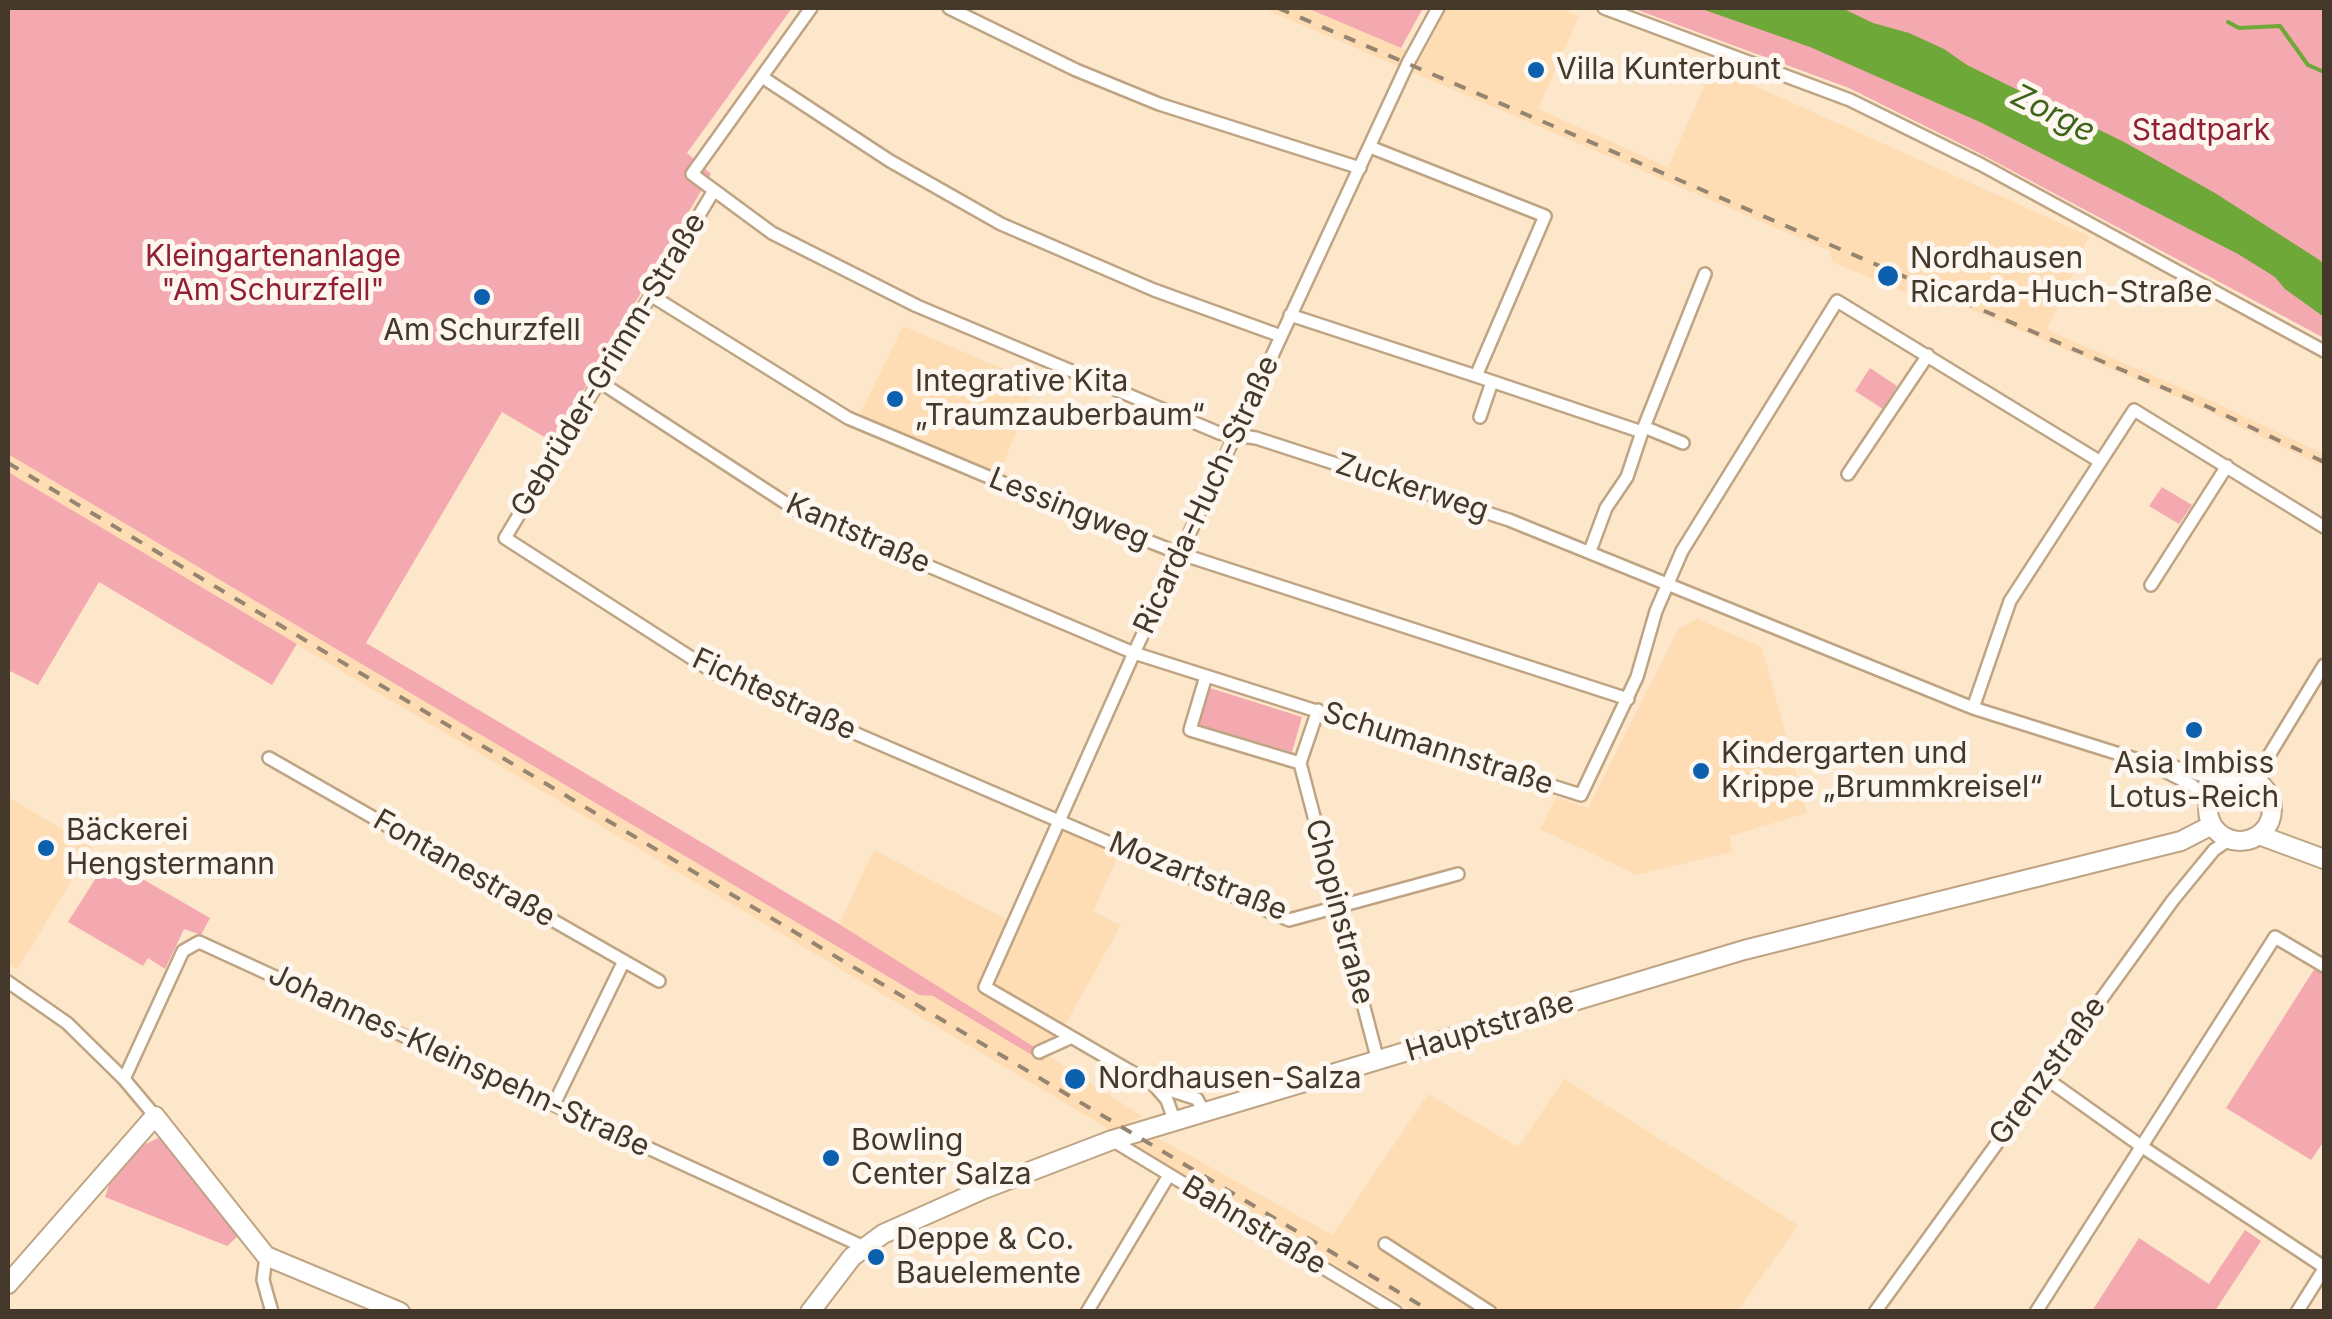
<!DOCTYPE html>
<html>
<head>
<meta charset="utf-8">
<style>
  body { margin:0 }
  #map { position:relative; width:2332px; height:1319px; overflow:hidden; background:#fde7cb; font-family:Inter,sans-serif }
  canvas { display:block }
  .frame { position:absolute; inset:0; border:10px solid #43382a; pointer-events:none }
</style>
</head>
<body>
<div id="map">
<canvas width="2332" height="1319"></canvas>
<div class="frame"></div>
</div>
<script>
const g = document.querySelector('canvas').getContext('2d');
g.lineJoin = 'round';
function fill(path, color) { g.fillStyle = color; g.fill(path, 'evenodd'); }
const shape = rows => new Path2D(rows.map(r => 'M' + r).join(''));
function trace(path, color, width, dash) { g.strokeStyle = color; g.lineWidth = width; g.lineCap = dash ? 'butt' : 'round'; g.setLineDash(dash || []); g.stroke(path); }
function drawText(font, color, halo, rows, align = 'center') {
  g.font = font + ' Inter,sans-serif'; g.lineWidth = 10; g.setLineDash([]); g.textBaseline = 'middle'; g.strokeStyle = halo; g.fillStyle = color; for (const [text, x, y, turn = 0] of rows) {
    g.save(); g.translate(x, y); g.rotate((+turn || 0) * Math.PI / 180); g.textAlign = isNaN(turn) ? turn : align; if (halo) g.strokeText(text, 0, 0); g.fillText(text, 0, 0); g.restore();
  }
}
fill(shape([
  [1262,8,1307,8,1421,57,1447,8,1558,8,1579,16,1538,109,1668,167,1713,67,2089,236,2047,330,2203,397,2324,454,2324,467,2182,399,1937,295,1930,303,1832,262,1830,251],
  [903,326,1036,383,999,474,860,414],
  [8,454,919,995,932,996,1047,1055,839,924,874,850,1019,926,1064,829,1119,854,1093,911,1121,925,1048,1055,1142,1116,1129,1122,1333,1235,1428,1094,1518,1147,1564,1079,1798,1225,1738,1311,1413,1311,8,472],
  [1698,619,1762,647,1807,813,1730,836,1732,852,1637,875,1540,829,1556,797,1588,808,1678,629],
  [8,797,92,847,17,970,8,964]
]), '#ffddb4');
fill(shape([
  [8,8,792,8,687,153,711,174,553,442,502,412,366,643,839,924,1047,1055,1042,1061,933,996,919,995,8,454],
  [1307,8,1423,8,1401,48],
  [1632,8,2324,8,2324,338,1979,153,1849,88],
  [1870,368,1897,386,1883,409,1855,391],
  [8,472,297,644,272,685,99,582,38,685,8,670],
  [2162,487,2192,505,2179,524,2149,506],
  [1210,688,1302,717,1292,752,1199,725],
  [108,859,210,918,201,935,184,929,165,969,148,958,143,966,68,922],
  [2315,968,2324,973,2324,1141,2311,1160,2226,1108],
  [160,1137,238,1236,227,1246,105,1197,110,1182,142,1146],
  [2245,1230,2261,1241,2215,1311,2092,1311,2139,1238,2209,1284]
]), '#f4a8af');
fill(shape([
  [1699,8,1842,8,1873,23,1909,33,1944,49,1967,65,2124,142,2215,193,2318,259,2324,264,2324,317,2285,289,2275,277,2238,254,1980,122,1810,47]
]), '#6da839');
trace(shape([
  [2228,22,2239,28,2280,26,2308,65,2324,72]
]), '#6da839', 4);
const street = shape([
  [811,8,692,174,772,233,917,306,1219,433,1256,438,1509,520,1973,708,2151,764,2192,785,2209,802],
  [949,8,1076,70,1159,104,1360,168],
  [1604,8,1850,100,1980,164,2324,351],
  [762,77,890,161,1001,224,1154,290,1281,336],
  [713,192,505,538,715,673,1289,920,1458,874],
  [652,296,848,418,1046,501,1181,554,1628,699],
  [1290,315,1476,376,1545,216,1370,147],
  [1476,376,1642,432,1705,274],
  [600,382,798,511,1134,653,1581,795,1637,677,1656,611,1682,551,1837,301,2099,461],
  [1480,417,1492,382],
  [1644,427,1683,443],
  [1848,474,1928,355],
  [1590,551,1606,508,1627,477,1642,432],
  [2151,585,2227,466],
  [1206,676,1190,730,1300,763,1318,710],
  [1973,708,2010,601,2134,410,2324,527],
  [269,758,659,981],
  [1300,763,1378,1061],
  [2159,765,2172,766,2222,782],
  [2254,780,2324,665],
  [8,982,67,1023,124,1079,155,1116],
  [1039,1052,1070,1038],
  [2044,1077,2141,1146,2324,1267],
  [124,1079,183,951,199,942,864,1247],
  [1154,1085,1167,1100,1175,1122],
  [554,1104,624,961],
  [1205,1114,1197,1099,1154,1085,985,987,1134,653,1408,63,1438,8],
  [1112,1140,1396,1312],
  [1385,1244,1490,1312],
  [266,1256,263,1280,272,1312],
  [1087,1312,1169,1175],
  [1875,1312,2173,900,2214,850,2230,839],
  [2036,1312,2275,937,2324,966],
  [2297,1312,2324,1269]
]);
const secondary = shape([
  '2208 809a32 32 0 1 1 64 0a32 32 0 1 1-64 0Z',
  [2259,835,2324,859],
  [8,1284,155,1116,266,1256,400,1312],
  [810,1312,852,1257,883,1234,984,1189,1112,1140,1744,950,2181,841,2212,825]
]);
trace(street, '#bfa483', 16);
trace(secondary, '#bfa483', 22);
trace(street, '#fff', 11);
trace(secondary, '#fff', 18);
trace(shape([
  [1278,8,2206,406,2324,462],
  [8,463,1432,1312]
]), '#948470', 4, [12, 12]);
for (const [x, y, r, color] of [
  [1536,70,10,"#0d60ae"],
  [1888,276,12,"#0d60ae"],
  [482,297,10,"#0d60ae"],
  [895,399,10,"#0d60ae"],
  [2194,730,10,"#0d60ae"],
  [1701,771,10,"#0d60ae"],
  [46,848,10,"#0d60ae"],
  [1075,1079,12,"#0d60ae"],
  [831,1158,10,"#0d60ae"],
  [876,1257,10,"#0d60ae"]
]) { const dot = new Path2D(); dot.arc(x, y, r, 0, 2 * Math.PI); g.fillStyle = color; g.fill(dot); trace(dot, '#fdf7f0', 4); }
drawText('30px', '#43382a', '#fdf7f0', [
  ["Villa Kunterbunt",1556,70],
  ["Nordhausen",1910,259],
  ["Ricarda-Huch-Straße",1910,293],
  ["Am Schurzfell",482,331,"center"],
  ["Integrative Kita",915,382],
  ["„Traumzauberbaum“",915,416],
  ["Kindergarten und",1721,754],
  ["Krippe „Brummkreisel“",1721,788],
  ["Asia Imbiss",2194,764,"center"],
  ["Lotus-Reich",2194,798,"center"],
  ["Bäckerei",66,831],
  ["Hengstermann",66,865],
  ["Nordhausen-Salza",1098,1079],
  ["Bowling",851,1141],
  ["Center Salza",851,1175],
  ["Deppe & Co.",896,1240],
  ["Bauelemente",896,1274]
], 'left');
drawText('30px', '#911f39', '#fdf7f0', [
  ["Stadtpark",2201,131],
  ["Kleingartenanlage",273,257],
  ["\"Am Schurzfell\"",273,291]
]);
drawText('30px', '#43382a', '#fdf7f0', [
  ["Gebrüder-Grimm-Straße",609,365,-59],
  ["Zuckerweg",1412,488,18],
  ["Ricarda-Huch-Straße",1207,495,-65],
  ["Lessingweg",1069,509,22],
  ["Kantstraße",858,534,24],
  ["Fichtestraße",774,695,25],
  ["Schumannstraße",1438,749,18],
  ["Fontanestraße",464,869,30],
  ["Mozartstraße",1198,877,22],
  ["Chopinstraße",1339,912,75],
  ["Hauptstraße",1490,1027,-17],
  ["Johannes-Kleinspehn-Straße",459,1061,25],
  ["Grenzstraße",2048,1071,-54],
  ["Bahnstraße",1254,1226,31]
]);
drawText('italic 32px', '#3d641a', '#fdf7f0', [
  ["Zorge",2053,114,27]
]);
</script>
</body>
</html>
